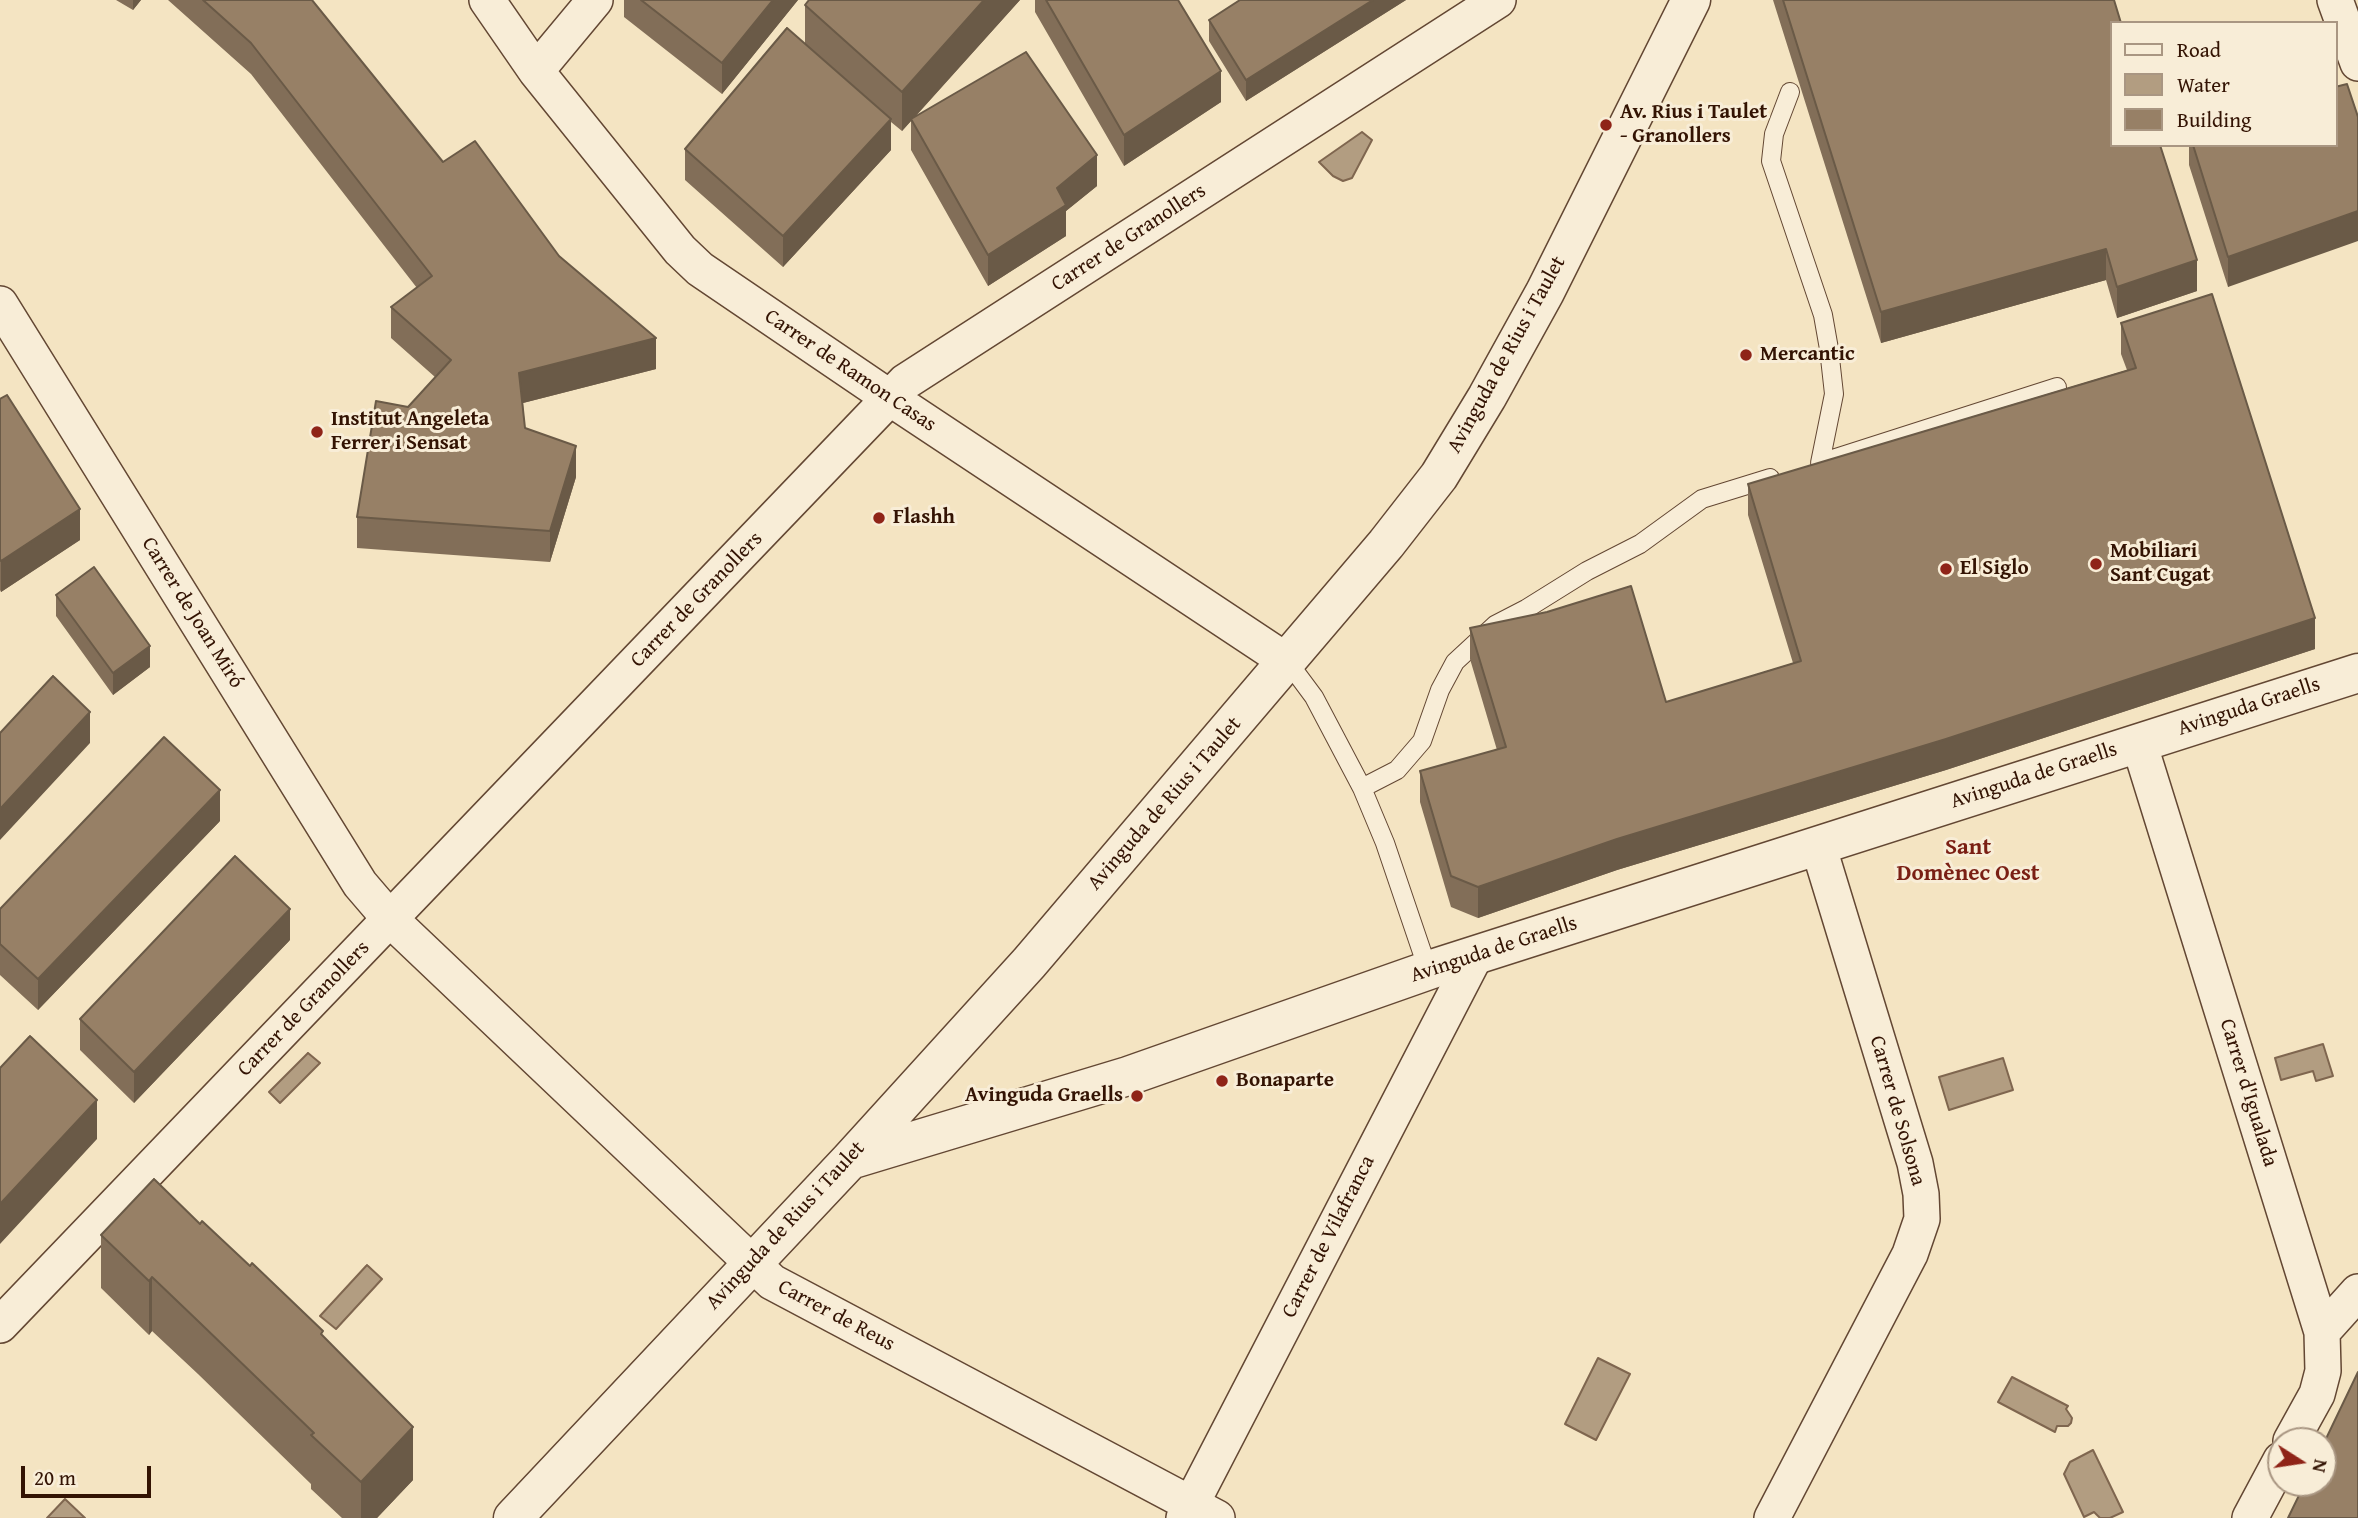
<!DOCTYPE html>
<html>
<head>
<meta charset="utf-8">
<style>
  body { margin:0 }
  #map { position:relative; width:2358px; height:1518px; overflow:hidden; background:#f4e4c2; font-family:"Gentium Book Plus",serif }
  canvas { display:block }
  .legend { position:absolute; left:2110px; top:21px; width:228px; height:126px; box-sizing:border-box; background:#f8edd7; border:2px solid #a99682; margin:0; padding:9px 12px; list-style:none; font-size:21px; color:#331303 }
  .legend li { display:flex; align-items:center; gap:14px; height:35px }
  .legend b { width:35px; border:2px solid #a99682 }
  .north { position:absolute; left:2267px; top:1427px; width:70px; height:70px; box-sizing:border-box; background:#f8edd7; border:2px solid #a99682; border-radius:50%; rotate:102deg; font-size:19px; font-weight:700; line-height:28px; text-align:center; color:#331303 }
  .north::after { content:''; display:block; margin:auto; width:24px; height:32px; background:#8f2418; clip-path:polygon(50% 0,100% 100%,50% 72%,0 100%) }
  .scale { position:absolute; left:21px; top:1466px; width:130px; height:32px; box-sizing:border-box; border:4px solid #331303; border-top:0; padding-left:9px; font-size:21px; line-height:24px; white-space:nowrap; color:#331303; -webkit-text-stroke:5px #f8edd7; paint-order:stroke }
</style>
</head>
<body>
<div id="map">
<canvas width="2358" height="1518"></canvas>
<ul class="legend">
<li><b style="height:9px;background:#f8edd7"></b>Road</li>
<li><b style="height:19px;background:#b29d81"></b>Water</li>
<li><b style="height:19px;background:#978066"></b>Building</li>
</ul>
<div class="north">N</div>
<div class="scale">20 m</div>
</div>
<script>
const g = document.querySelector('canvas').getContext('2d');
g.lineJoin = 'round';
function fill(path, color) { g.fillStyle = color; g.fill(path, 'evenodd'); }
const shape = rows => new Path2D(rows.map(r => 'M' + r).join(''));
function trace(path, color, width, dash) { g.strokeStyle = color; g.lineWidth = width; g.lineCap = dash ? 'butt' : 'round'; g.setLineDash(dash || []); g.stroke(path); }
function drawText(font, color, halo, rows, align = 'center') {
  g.font = font + ' "Gentium Book Plus",serif'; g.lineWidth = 6; g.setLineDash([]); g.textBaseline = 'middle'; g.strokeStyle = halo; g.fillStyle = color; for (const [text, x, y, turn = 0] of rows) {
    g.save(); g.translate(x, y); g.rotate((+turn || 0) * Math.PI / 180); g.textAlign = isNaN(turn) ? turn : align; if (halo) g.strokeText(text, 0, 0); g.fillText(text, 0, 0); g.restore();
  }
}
const water = shape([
  [1362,132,1372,140,1352,178,1343,181,1333,176,1319,162,1362,132],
  [2323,1044,2333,1076,2316,1081,2313,1071,2281,1080,2275,1058,2323,1044],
  [308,1053,320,1063,280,1103,269,1092,308,1053],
  [2003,1058,2013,1090,1949,1110,1939,1077,2003,1058],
  [367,1265,382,1279,336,1329,320,1316,367,1265],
  [1598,1358,1630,1374,1596,1440,1565,1424,1598,1358],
  [2012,1377,2068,1406,2066,1409,2072,1418,2071,1423,2068,1426,2057,1426,2055,1432,1998,1402,2012,1377],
  [2093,1450,2123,1512,2110,1518,2100,1518,2094,1512,2084,1517,2064,1474,2070,1462,2093,1450],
  [65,1499,85,1518,47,1518,65,1499]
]);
fill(water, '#b29d81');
trace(water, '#7f664f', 2);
const service = shape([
  [1790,92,1774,134,1771,161,1823,315,1829,349,1834,394,1820,463,2057,387],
  [1288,662,1314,697,1362,788,1385,843,1423,955,1435,968],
  [1362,788,1397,770,1422,741,1440,690,1455,662,1495,625,1526,609,1587,571,1640,544,1702,499,1770,478]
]);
const minor = shape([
  [487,0,536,71,680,250,700,269,890,398,1288,662],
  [2335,0,2358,63],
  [536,71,595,0],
  [0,304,360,884,390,919,772,1282,1217,1518],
  [2139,743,2322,1332,2323,1371,2317,1394,2291,1441],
  [0,1325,905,382,1498,0],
  [2322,1332,2358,1292],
  [1184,1518,1475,956],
  [1772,1518,1910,1254,1922,1219,1921,1194,1915,1163,1818,845],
  [2250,1518,2281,1460]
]);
const tertiary = shape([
  [850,1160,1128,1076,1435,968,2358,673],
  [513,1518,850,1160,1029,963,1386,544,1439,476,1487,397,1545,292,1691,0]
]);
trace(service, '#634733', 20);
trace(minor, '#634733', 38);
trace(tertiary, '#634733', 41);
trace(service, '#f8edd7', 18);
trace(minor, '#f8edd7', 35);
trace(tertiary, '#f8edd7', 38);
fill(shape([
  [116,0,141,0,133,10],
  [168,0,312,0,443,162,559,256,656,369,523,403,525,428,576,477,550,562,357,548,357,517,408,407,435,377,391,338,391,307,417,288,251,74],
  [624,0,798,0,722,94,624,17],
  [809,0,1020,0,915,117,1097,186,1066,211,1066,236,988,286,911,150,911,121,902,131,891,122,891,150,783,267,685,180,685,149,805,43,805,5],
  [1035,0,1178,0,1221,102,1124,166,1035,12],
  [1240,0,1406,0,1246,101,1209,41,1209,20],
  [1773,0,2114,0,2197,291,2117,318,2106,280,1881,343],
  [2189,145,2335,145,2228,287,2189,165],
  [2121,323,2315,649,1946,770,1617,870,1478,918,1451,907,1420,802,1420,771,1497,750,1470,659,1470,628,1666,702,1793,663,1748,515,1748,484,2127,370,2121,354],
  [0,399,80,540,1,592,0,590],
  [56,595,150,667,113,695,56,616],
  [220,821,38,1010,0,975,0,909],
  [290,940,134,1103,80,1050,80,1019],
  [200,1224,323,1337,413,1480,377,1518,342,1518,311,1489,311,1484,198,1374,152,1331,149,1335,101,1288,101,1235]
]), '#826e58');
fill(shape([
  [133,0,141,0,133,10],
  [773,0,798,0,722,94,722,63],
  [984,0,1020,0,902,131,902,92],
  [1373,0,1406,0,1246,101,1246,80],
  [1221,71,1221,102,1124,166,1124,135],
  [891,119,891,150,783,267,783,236],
  [1097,155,1097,186,1066,211,1066,236,988,286,988,255,1057,188],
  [2358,211,2358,241,2228,287,2228,257],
  [2106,249,2106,280,1881,343,1881,312],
  [2197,260,2197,291,2117,318,2117,287],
  [656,338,656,369,519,404,519,373],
  [576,446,576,477,550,562,550,531],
  [80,509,80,540,1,592,1,561],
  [2315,618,2315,649,1946,770,1617,870,1478,918,1478,887,1617,839],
  [150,646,150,667,113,695,113,673],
  [90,712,90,743,0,840,0,809],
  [220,790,220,821,38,1010,38,979],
  [290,909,290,940,134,1103,134,1072],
  [97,1100,97,1139,0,1244,0,1204],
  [152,1277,152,1331,149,1335,149,1281],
  [413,1427,413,1480,377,1518,361,1518,361,1482]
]), '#6a5a47');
const building = shape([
  [203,0,312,0,443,162,475,141,559,256,656,338,519,373,525,428,576,446,550,531,357,517,376,401,408,407,451,360,391,307,432,276,251,43,203,0],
  [641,0,773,0,722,63,641,0],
  [809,0,984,0,902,92,805,5,809,0],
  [1046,0,1178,0,1221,71,1124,135,1046,0],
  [1240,0,1373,0,1246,80,1209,20,1240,0],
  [1783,0,2114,0,2121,23,2111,23,2111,145,2160,145,2197,260,2117,287,2106,249,1881,312,1783,0],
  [787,28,891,119,783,236,685,149,787,28],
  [1026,52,1097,155,1057,188,1066,205,988,255,911,119,1026,52],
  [2347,84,2358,117,2358,211,2228,257,2193,145,2335,145,2335,87,2347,84],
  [2212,294,2315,618,1946,739,1617,839,1478,887,1451,876,1420,771,1506,747,1470,628,1547,612,1631,586,1666,702,1801,661,1748,484,2136,368,2121,323,2212,294],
  [7,395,80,509,1,561,0,559,0,399,7,395],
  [94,567,150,646,113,673,56,595,94,567],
  [53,676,90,712,0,809,0,733,53,676],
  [164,737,220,790,38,979,0,944,0,909,164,737],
  [235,856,290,909,134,1072,80,1019,235,856],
  [30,1036,97,1100,0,1204,0,1068,30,1036],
  [154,1179,200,1224,202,1221,250,1266,252,1263,323,1331,321,1334,413,1427,361,1482,311,1435,314,1433,198,1321,152,1277,149,1281,101,1235,154,1179],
  [2358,1372,2358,1518,2288,1518,2305,1483,2323,1483,2323,1445,2358,1372]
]);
fill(building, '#978066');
trace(building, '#6a5a47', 2);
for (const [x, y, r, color] of [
  [1606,125,7,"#8f2418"],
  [1746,355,7,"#8f2418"],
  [317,432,7,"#8f2418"],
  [879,518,7,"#8f2418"],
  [2096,564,7,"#8f2418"],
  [1946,569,7,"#8f2418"],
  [1222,1081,7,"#8f2418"],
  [1137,1096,7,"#8f2418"]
]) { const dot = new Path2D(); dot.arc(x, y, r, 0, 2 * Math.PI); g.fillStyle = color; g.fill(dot); trace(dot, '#f8edd7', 2.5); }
drawText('bold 21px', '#331303', '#f8edd7', [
  ["Av. Rius i Taulet",1620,113],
  ["- Granollers",1620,137],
  ["Mercantic",1760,355],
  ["Institut Angeleta",331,420],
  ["Ferrer i Sensat",331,444],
  ["Flashh",893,518],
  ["Mobiliari",2110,552],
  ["Sant Cugat",2110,576],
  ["El Siglo",1960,569],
  ["Bonaparte",1236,1081],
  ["Avinguda Graells",1123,1096,"right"]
], 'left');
drawText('21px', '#331303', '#f8edd7', [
  ["Carrer de Granollers",1129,238,-33],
  ["Avinguda de Rius i Taulet",1507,355,-61],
  ["Carrer de Ramon Casas",850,371,34],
  ["Carrer de Granollers",697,600,-46],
  ["Carrer de Joan Miró",192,613,58],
  ["Avinguda Graells",2249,707,-18],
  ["Avinguda de Graells",2034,776,-18],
  ["Avinguda de Rius i Taulet",1165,804,-49],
  ["Avinguda de Graells",1494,950,-18],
  ["Carrer de Granollers",304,1009,-46],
  ["Carrer d'Igualada",2248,1093,73],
  ["Carrer de Solsona",1897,1111,74],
  ["Avinguda de Rius i Taulet",786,1226,-47],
  ["Carrer de Vilafranca",1329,1237,-63],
  ["Carrer de Reus",836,1316,28]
]);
drawText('bold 23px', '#7a1f14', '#f8edd7', [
  ["Sant",1968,848],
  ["Domènec Oest",1968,874]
]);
</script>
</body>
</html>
